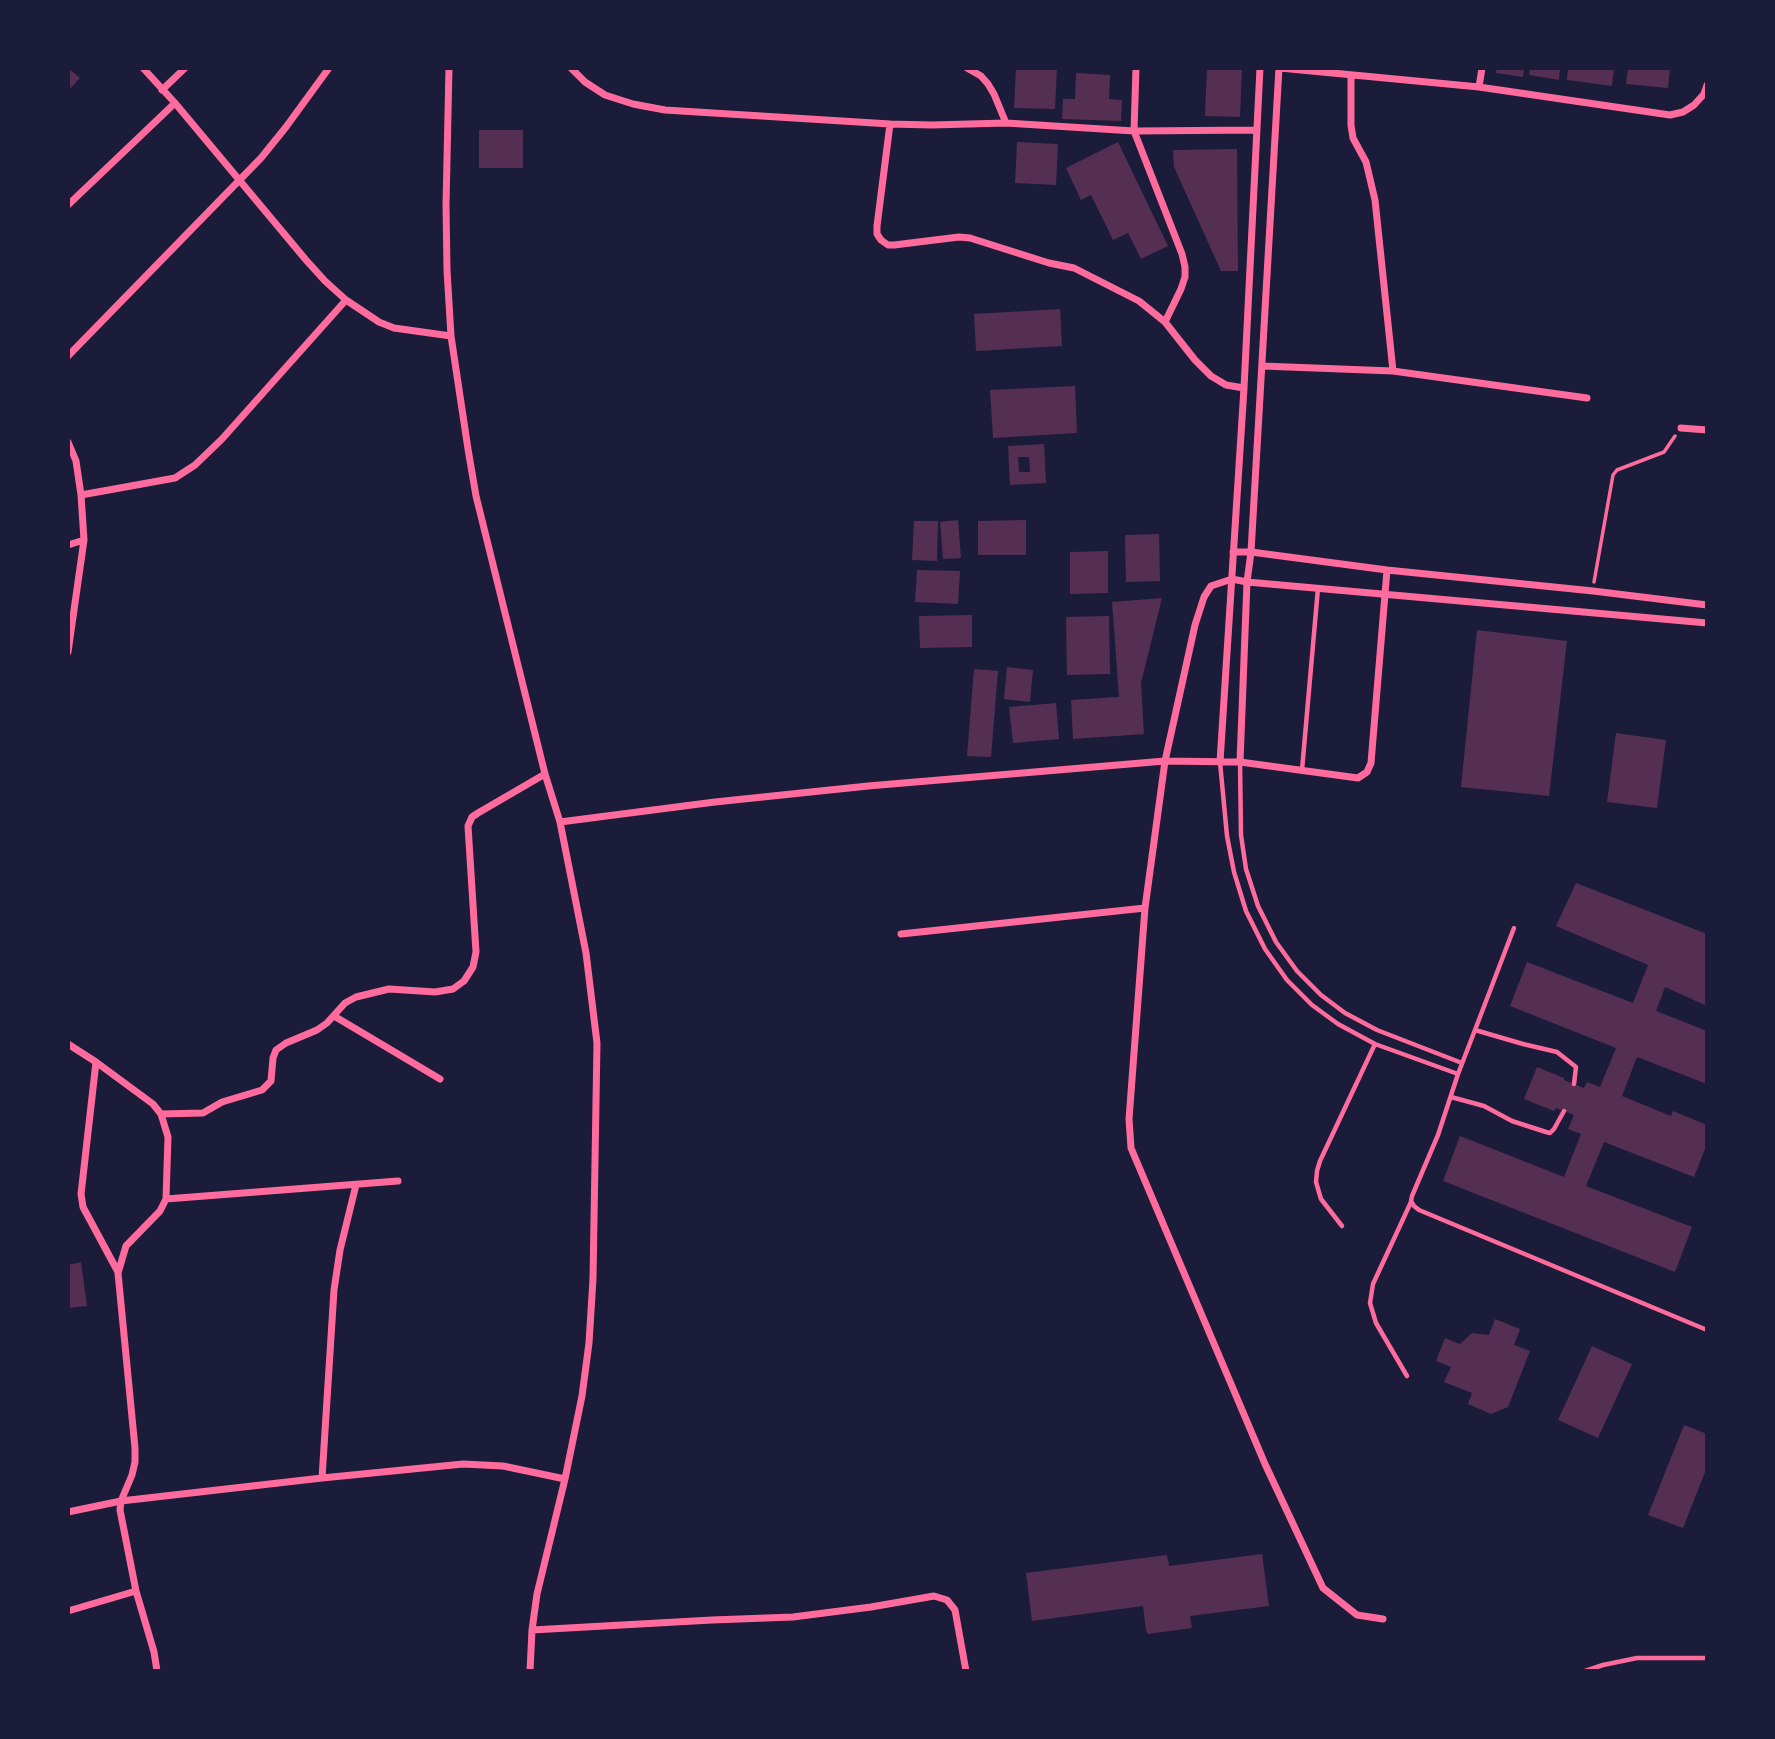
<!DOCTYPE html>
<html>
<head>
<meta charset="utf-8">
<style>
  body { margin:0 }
  #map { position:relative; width:1775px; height:1739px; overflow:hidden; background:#1b1b3a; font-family:Raleway,sans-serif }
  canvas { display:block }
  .frame { position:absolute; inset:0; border:70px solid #1b1b3a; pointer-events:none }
</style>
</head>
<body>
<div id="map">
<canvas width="1775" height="1739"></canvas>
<div class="frame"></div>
</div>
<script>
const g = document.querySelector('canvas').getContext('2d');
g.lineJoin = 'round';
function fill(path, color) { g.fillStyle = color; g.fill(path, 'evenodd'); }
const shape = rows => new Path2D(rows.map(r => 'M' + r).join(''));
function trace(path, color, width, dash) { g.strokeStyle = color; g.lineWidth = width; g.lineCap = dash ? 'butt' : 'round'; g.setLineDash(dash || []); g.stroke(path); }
fill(shape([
  [68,68,80,78,68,91],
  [1016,68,1057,68,1055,109,1014,108],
  [1207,68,1242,68,1240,117,1205,116],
  [1497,68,1524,68,1523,77,1496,73],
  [1530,68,1560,68,1559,80,1529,75],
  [1568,68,1614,68,1612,86,1567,80],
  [1628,68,1670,68,1668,88,1626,84],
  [1076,73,1110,75,1109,99,1122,100,1121,121,1062,119,1063,99,1075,99],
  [479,130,523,130,523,168,479,168],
  [1017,142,1058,144,1056,185,1015,183],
  [1118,142,1168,246,1141,259,1128,233,1113,240,1091,195,1081,200,1066,168],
  [1237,149,1238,271,1221,271,1174,167,1173,150],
  [1060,309,1062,346,976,351,974,314],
  [1075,386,1077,433,993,438,990,390],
  [1044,444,1046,483,1010,485,1008,446],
  [1018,457,1029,457,1030,472,1019,472],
  [958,520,961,558,943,559,940,522],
  [1026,520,1026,555,978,555,978,521],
  [914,521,938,521,937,561,912,560],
  [1159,534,1160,581,1126,582,1125,535],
  [1108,551,1108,593,1070,594,1070,552],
  [917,570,960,571,958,604,915,602],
  [1162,598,1141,683,1144,734,1073,739,1071,700,1119,697,1112,602],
  [972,615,972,647,920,648,919,616],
  [1109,616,1110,674,1067,675,1066,617],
  [1477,630,1567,641,1549,796,1461,787],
  [1007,667,1033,670,1030,702,1004,699],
  [974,669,998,671,991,757,967,756],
  [1056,703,1059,739,1013,743,1009,707],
  [1616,733,1666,740,1657,808,1607,802],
  [1576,883,1707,934,1707,1006,1665,987,1656,1011,1707,1031,1707,1084,1637,1057,1622,1096,1671,1116,1673,1111,1707,1125,1707,1144,1694,1177,1604,1142,1586,1186,1692,1227,1675,1272,1443,1181,1460,1136,1564,1177,1581,1134,1568,1129,1574,1115,1556,1108,1554,1111,1524,1099,1537,1067,1564,1078,1564,1080,1584,1088,1587,1082,1600,1087,1616,1048,1510,1006,1527,962,1633,1003,1648,965,1556,926],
  [81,1262,87,1306,68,1308,68,1265],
  [1495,1319,1520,1329,1514,1345,1530,1351,1508,1407,1491,1414,1468,1404,1472,1393,1444,1382,1451,1367,1436,1361,1445,1338,1460,1344,1472,1333,1489,1335],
  [1592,1346,1632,1364,1598,1438,1558,1420],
  [1684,1425,1707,1434,1707,1467,1683,1528,1648,1515],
  [1262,1554,1269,1606,1190,1616,1192,1628,1148,1634,1146,1630,1143,1606,1032,1621,1026,1573,1167,1555,1169,1566]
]), '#542f53');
trace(shape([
  [1594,582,1613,475,1617,470,1664,452,1675,436]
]), '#ff6b9d', 3.5);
trace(shape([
  [1220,762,1227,836,1234,872,1246,911,1265,949,1287,980,1312,1005,1338,1024,1375,1044,1458,1074],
  [1240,762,1241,835,1246,869,1258,906,1276,942,1297,971,1321,995,1345,1013,1377,1030,1462,1063],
  [1302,770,1318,588],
  [1475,1030,1514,928],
  [1574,1084,1576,1067,1557,1052,1523,1044,1475,1030,1458,1074,1438,1135,1412,1196,1411,1201,1414,1206,1419,1210,1707,1330],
  [1451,1097,1484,1106,1512,1121,1546,1132,1550,1133,1554,1129,1564,1111],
  [1342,1226,1321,1199,1316,1182,1317,1171,1320,1161,1375,1044],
  [1407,1376,1376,1323,1370,1303,1373,1284,1411,1202],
  [1585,1671,1603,1665,1637,1658,1707,1658]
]), '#ff6b9d', 4.5);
trace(shape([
  [143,68,175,103,306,260,325,281,346,300,379,322,394,328,451,336],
  [449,68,446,205,447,270,451,336,468,449,476,496,545,774,560,822,586,953,597,1043,593,1279,589,1343,582,1396,565,1479,537,1594,532,1630,530,1671],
  [571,68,585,82,605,95,633,104,665,110,890,124,932,125,1006,123],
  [967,68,981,76,988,84,994,94,1006,123,1134,131,1182,254,1185,267,1185,277,1181,289,1165,322],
  [1136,68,1134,131,1256,130],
  [1280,68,1479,87,1670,115,1683,112,1694,105,1704,94,1707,85],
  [1479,87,1482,68],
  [162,90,185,68],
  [890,124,877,226,877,234,881,240,888,245,894,245,959,237,970,238,1049,263,1074,268,1139,301,1165,322,1195,360,1211,376,1226,385,1244,388],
  [68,205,175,103],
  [68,356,261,158,286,127,329,68],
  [1262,366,1393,371,1375,200,1366,162,1353,138,1351,125,1351,75],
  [1393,371,1587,398],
  [1681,428,1707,430],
  [68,442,76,461,81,495,84,540,68,652],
  [81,495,175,478,195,465,222,439,346,300],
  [68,545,84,540],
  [1233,552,1251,552,1387,570,1593,591,1707,605],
  [1220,762,1244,388,1260,68],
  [1240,762,1247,582,1251,552,1279,68],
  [560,822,715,802,868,786,1165,761,1240,762,1358,778,1367,772,1371,763,1387,570],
  [901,934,1145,908],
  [334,1016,440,1079],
  [68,1044,96,1062,153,1104,161,1114,168,1137,166,1199,160,1211,126,1246,118,1273,135,1448,135,1462,132,1475,121,1501,120,1510,136,1591,154,1652,157,1671],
  [96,1062,81,1194,83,1207,118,1272],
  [161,1114,203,1113,222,1102,262,1090,271,1081,273,1058,276,1050,286,1043,317,1030,327,1023,345,1003,356,997,389,989,435,992,453,989,464,981,473,967,476,952,468,826,472,817,478,813,545,774],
  [166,1199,398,1181],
  [322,1478,334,1290,340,1250,356,1185],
  [68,1512,121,1501,322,1478,463,1464,503,1466,565,1479],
  [68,1611,136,1591],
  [1383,1619,1357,1615,1323,1588,1265,1464,1131,1148,1129,1119,1145,908,1165,761,1195,625,1204,597,1211,586,1232,579,1247,582,1707,623],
  [532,1630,712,1620,793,1617,871,1607,934,1596,947,1600,955,1610,966,1671]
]), '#ff6b9d', 7);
</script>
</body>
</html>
